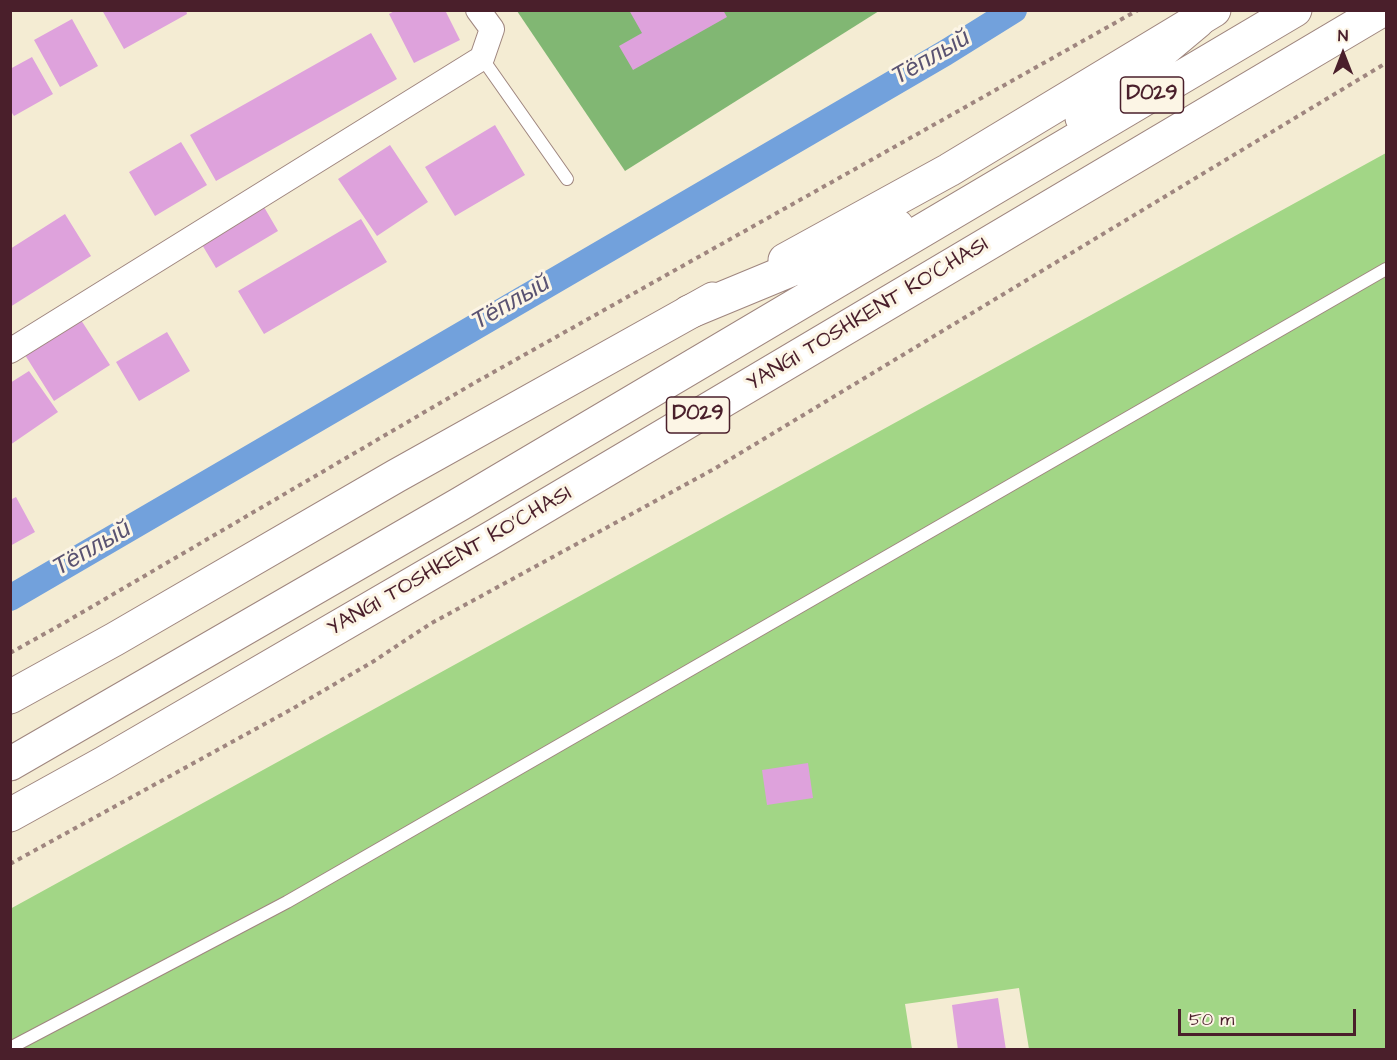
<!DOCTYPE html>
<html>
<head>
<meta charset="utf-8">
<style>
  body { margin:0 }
  #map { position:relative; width:1397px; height:1060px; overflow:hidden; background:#f4ecd3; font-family:"Architects Daughter",sans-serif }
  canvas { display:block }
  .frame { position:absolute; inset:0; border:12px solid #4a1f2b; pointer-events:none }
  .north { position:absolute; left:1313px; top:24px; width:60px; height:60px; -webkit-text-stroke:4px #fcf5e5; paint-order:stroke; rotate:0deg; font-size:16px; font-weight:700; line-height:24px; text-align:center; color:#4a1f2b }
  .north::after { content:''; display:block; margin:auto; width:21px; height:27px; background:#4a1f2b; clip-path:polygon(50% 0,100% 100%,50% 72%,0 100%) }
  .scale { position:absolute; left:1178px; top:1009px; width:178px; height:27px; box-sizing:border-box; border:3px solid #4a1f2b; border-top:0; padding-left:8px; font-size:18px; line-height:21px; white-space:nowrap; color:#4a1f2b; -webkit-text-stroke:4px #fcf5e5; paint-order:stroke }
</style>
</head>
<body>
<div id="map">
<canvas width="1397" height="1060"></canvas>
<div class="frame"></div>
<div class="north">N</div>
<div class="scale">50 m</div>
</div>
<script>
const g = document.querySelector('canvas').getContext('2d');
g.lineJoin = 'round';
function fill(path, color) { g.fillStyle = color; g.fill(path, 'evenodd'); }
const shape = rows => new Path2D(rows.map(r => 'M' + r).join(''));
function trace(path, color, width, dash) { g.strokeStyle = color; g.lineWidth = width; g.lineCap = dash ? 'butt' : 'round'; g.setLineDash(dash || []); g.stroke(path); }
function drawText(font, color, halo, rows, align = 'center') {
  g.font = font + ' "Architects Daughter",sans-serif'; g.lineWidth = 6; g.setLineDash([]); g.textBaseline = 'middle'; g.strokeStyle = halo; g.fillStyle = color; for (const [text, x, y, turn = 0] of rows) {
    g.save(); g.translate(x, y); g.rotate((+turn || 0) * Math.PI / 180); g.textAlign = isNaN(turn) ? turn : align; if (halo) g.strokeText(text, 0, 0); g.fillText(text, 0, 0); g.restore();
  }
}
fill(shape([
  [1386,153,1386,1049,1029,1049,1019,988,905,1004,912,1049,11,1049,10,909]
]), '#a2d686');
fill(shape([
  [517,11,879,11,625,171]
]), '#81b773');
trace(shape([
  [10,598,945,53,1014,10]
]), '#72a1dc', 26);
fill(shape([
  [102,10,186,10,187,14,124,49],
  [396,10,445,10,460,40,414,63,389,14],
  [629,10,723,10,727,17,633,70,619,46,642,33],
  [72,19,98,66,60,87,34,40],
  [371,33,397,79,216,181,190,135],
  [32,57,53,94,14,116,10,110,10,69],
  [495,125,525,175,455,216,425,167],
  [181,142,207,185,155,216,129,172],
  [390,145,428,202,377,236,338,179],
  [264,207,278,231,216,268,201,243],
  [65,214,91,256,10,307,10,249],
  [361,219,387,262,264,334,238,291],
  [81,320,110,365,54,401,25,355],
  [167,332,190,371,139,401,116,362],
  [29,371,58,412,10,445,10,383],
  [16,497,35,532,10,546,10,500],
  [808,763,813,798,767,805,762,770],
  [998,998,1006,1050,958,1050,952,1005]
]), '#dea2dc');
const lane = shape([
  [482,58,567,179],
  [10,1048,287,902,1386,269]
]);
const street = shape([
  [10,351,482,58,492,29,478,10]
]);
const secondary = shape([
  [785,260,949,170,1214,10],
  [10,697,115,639,396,476,713,299]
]);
const highway = shape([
  [1082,118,1198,21],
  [689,312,897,226],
  [10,764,460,504,1295,10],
  [10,815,104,763,493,537,1382,10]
]);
trace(lane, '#9f867f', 14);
trace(street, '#9f867f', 26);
trace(secondary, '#9f867f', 35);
trace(highway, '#9f867f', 35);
trace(shape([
  [10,653,64,623,476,382,1138,10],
  [10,864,292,709,374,661,430,624,714,469,1386,63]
]), '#9f867f', 4, [4.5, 4.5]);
trace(lane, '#fff', 12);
trace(street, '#fff', 24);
trace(secondary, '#fff', 33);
trace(highway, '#fff', 33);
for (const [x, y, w] of [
  [1152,95,63],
  [698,415,63]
]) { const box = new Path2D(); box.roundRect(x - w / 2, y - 18, w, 36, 4.5); g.fillStyle = '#fcf5e5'; g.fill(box); trace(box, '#4a1f2b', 1.5); }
drawText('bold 21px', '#4a1f2b', null, [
  ["D029",1152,95],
  ["D029",698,415]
]);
drawText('22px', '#4a1f2b', '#fcf5e5', [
  ["YANGI TOSHKENT KO‘CHASI",868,315,-31],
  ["YANGI TOSHKENT KO‘CHASI",450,562,-30]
]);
drawText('italic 24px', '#5a5372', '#fcf5e5', [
  ["Тёплый",932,59,-30],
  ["Тёплый",512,304,-30],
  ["Тёплый",93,550,-30]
]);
</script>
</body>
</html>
